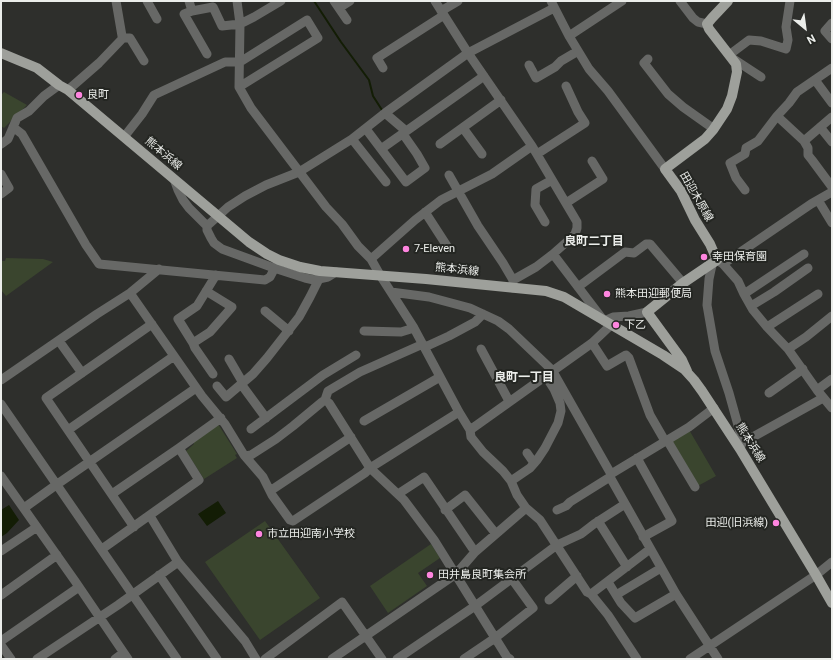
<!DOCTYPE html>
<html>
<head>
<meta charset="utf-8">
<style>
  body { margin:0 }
  #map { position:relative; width:833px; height:660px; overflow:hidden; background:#2e2f2c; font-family:Roboto,sans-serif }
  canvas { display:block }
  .frame { position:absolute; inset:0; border:2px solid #ebedea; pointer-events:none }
  .north { position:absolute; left:785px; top:8px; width:40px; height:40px; -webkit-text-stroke:3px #242622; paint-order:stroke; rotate:151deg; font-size:11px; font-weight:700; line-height:16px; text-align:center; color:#ebedea }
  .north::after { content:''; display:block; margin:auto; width:14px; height:18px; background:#ebedea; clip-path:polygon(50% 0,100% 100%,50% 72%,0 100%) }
</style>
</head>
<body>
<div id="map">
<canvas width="833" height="660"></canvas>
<div class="frame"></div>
<div class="north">N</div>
</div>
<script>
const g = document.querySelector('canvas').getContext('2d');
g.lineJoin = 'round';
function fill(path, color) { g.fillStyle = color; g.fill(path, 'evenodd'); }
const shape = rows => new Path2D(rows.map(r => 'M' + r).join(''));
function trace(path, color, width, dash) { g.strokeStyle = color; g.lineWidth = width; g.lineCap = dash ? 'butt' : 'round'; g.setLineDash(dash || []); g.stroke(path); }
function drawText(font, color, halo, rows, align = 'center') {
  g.font = font + ' Roboto,"Noto Sans JP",sans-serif'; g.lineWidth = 4; g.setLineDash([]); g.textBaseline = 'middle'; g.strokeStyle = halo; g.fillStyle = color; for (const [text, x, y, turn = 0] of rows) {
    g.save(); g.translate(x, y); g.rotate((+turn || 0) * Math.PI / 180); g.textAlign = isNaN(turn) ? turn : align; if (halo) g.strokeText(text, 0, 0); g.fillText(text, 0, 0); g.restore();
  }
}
fill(shape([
  [4,92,27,105,4,128,1,126,1,95],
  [6,258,43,259,53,262,6,296,1,290,1,261,5,261],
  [218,424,237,454,235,455,237,458,204,479,186,451,194,444,193,442],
  [688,428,716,476,696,487,669,440],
  [265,521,320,598,260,640,205,562],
  [431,544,440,558,418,573,427,586,388,613,370,586]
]), '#3a452e');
fill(shape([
  [218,501,226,513,207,526,198,514],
  [9,505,19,520,7,533,1,537,1,510]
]), '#131d05');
trace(shape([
  [314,1,341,42,369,80,373,96,382,110]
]), '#131d05', 2);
trace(shape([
  [147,1,157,19],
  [189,1,192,11,184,14,207,54],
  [237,1,240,24,239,87,251,108,326,207,342,224,358,246,371,259,380,275,414,328,459,412,470,430,471,437,483,452,503,471,511,481,517,495,526,508,540,520,587,592,591,594,608,615,637,659],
  [334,1,347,20],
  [435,1,468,53,532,146,577,222,577,228,575,234,570,239,553,254,604,321,613,317,629,316,647,312],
  [551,1,569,36,589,69,608,91,665,169],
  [680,1,693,18,698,22,707,24],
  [339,8,350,1],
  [192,11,213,7,222,26,240,24,254,17,281,1],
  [441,11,458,1],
  [832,23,825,31,832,39],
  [569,36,622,1],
  [123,38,130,38,144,61],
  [729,55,749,40,761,41,786,49,788,40,786,27,790,1],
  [732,58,761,77],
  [648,59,644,63,668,94,683,107,714,129],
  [529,65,536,78,555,67,561,61,578,51],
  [383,68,377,58,444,15],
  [815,80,832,103],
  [68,90,99,63,123,38,122,36,116,1],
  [385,113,406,131],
  [777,116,804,141,808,148,808,155,812,160,832,187],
  [13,127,22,134,86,245,99,264,265,280,270,277,279,260],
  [820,127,832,142],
  [463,128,482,154],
  [366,129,406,182,425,168,417,154,403,134],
  [124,137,142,114,154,95,225,62,240,62,307,20,318,38,239,87],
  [352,139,386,182],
  [804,141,832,117],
  [1,144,8,139,17,118,29,111,44,96,59,85],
  [440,144,501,100],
  [381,149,484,76],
  [537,154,585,123,578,112,566,86],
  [1,174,9,188,1,194],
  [449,175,478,226,503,263,513,280,513,288],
  [174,179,178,190,183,200,189,208,207,226,207,230,211,238,214,243,222,249,274,268,305,278,314,280,328,277,336,272],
  [745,190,736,178,730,163,745,154,746,148,758,141,777,116,789,103,797,92,832,68],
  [818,200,832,223],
  [566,203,603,179,592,161],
  [425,212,447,246],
  [545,222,535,205,536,189,552,180],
  [207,226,228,207,245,196,266,185,299,172,352,139,385,113,468,53,554,8],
  [371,259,415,220,441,200,492,174,532,146],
  [717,260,723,264,738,281,744,294,753,310,767,327,788,349,817,390,832,408],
  [723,264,811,204,832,192],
  [712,265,709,279,707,305,715,351,729,393,741,436,742,443,740,449],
  [513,280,536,267,553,254],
  [578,287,625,252,634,253,646,244,650,244,683,283],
  [391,292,429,297,470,308,498,321,509,329,552,370,611,474,689,427,714,408],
  [130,293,202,396,225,424,244,455,246,456,251,455,276,439,293,426,322,402,325,400,329,403,370,468,365,473,293,521,290,520,272,495,263,477,244,455],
  [744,294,804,254],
  [751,306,774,292,808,268],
  [265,311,289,331],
  [767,327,818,294],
  [364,331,401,332,414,328],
  [59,341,82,373],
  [193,343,210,332,232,307,206,291],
  [592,343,607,366,626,355,629,358,650,415,665,441],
  [425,347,449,336,475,322,483,314],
  [481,349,509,401],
  [788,349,806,337,832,316],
  [229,359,243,383],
  [213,374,195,348,193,343,178,319,197,306,216,275],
  [1,380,97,314,130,293,159,269],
  [241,384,266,418],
  [217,386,226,397,253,374,267,358,299,317,310,297,319,279],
  [817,390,832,379],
  [769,393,803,369],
  [325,400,328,391,360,372,423,344],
  [1,404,177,659],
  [459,412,370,468,404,500,434,540,507,657,510,659],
  [364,421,440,377],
  [251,429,323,375,356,355],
  [68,430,174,356],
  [470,430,592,343,611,325],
  [667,440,695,487],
  [742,443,823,398],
  [527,453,534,463],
  [637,458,672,521,643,537],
  [611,474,610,477,676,594,718,659],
  [1,476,75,581,128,659],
  [511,481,530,468,537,460,545,448,558,423,561,411,560,403,554,389,545,375],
  [270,491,351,437],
  [112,494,179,448,221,418],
  [398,494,424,477,475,552],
  [24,508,56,485,196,388],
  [445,510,465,495,496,534],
  [557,510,566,506,570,502,610,477],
  [150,516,178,562,245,641,256,659],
  [598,521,627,567],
  [134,527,46,398,152,324],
  [102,549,199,480,179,448],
  [1,551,37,527],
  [159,575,217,659],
  [608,582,621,603,635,618,676,594],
  [591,594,650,549],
  [1,595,57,555],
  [616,595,661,568],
  [549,600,577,576],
  [1,641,79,587],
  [1,645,11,659],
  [37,659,118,605,178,562],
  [115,659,123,653],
  [265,659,342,602,382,659],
  [332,659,456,574,475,552,526,508],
  [397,659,475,606,557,545,581,534,594,524,625,504],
  [464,659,495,638,533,608,512,579],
  [690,659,816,575,832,562]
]), '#676866', 9);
trace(shape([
  [1,53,37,68,59,85,68,90,249,242,267,254,279,260,300,267,320,271,426,279,546,291,564,297,663,355,684,369,694,380,702,391,740,449,816,575,832,603],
  [687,371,682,360,647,312,683,283,717,260,710,244,695,220,681,191,665,169,705,139,713,130,727,109,732,96,737,72,736,64,709,29,707,24,712,18,728,1]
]), '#9ea09b', 10);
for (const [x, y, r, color] of [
  [79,95,4,"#fe85df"],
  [406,249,4,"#fe85df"],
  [704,257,4,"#fe85df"],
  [607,294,4,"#fe85df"],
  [616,325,4,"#fe85df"],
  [776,523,4,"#fe85df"],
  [259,534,4,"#fe85df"],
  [430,575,4,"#fe85df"]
]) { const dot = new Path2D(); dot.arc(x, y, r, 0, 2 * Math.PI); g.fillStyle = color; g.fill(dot); trace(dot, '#242622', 1.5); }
drawText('11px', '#ebedea', '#242622', [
  ["良町",87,95],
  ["7-Eleven",414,249],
  ["幸田保育園",712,257],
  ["熊本田迎郵便局",615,294],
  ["下乙",624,325],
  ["田迎(旧浜線)",768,523,"right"],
  ["市立田迎南小学校",267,534],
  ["田井島良町集会所",438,575]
], 'left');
drawText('11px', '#ebedea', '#242622', [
  ["熊本浜線",163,154,40],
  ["田迎木原線",696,197,60],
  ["熊本浜線",457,270,6],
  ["熊本浜線",750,443,58]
]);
drawText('bold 12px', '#ebedea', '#242622', [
  ["良町二丁目",594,242],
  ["良町一丁目",524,378]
]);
</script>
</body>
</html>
